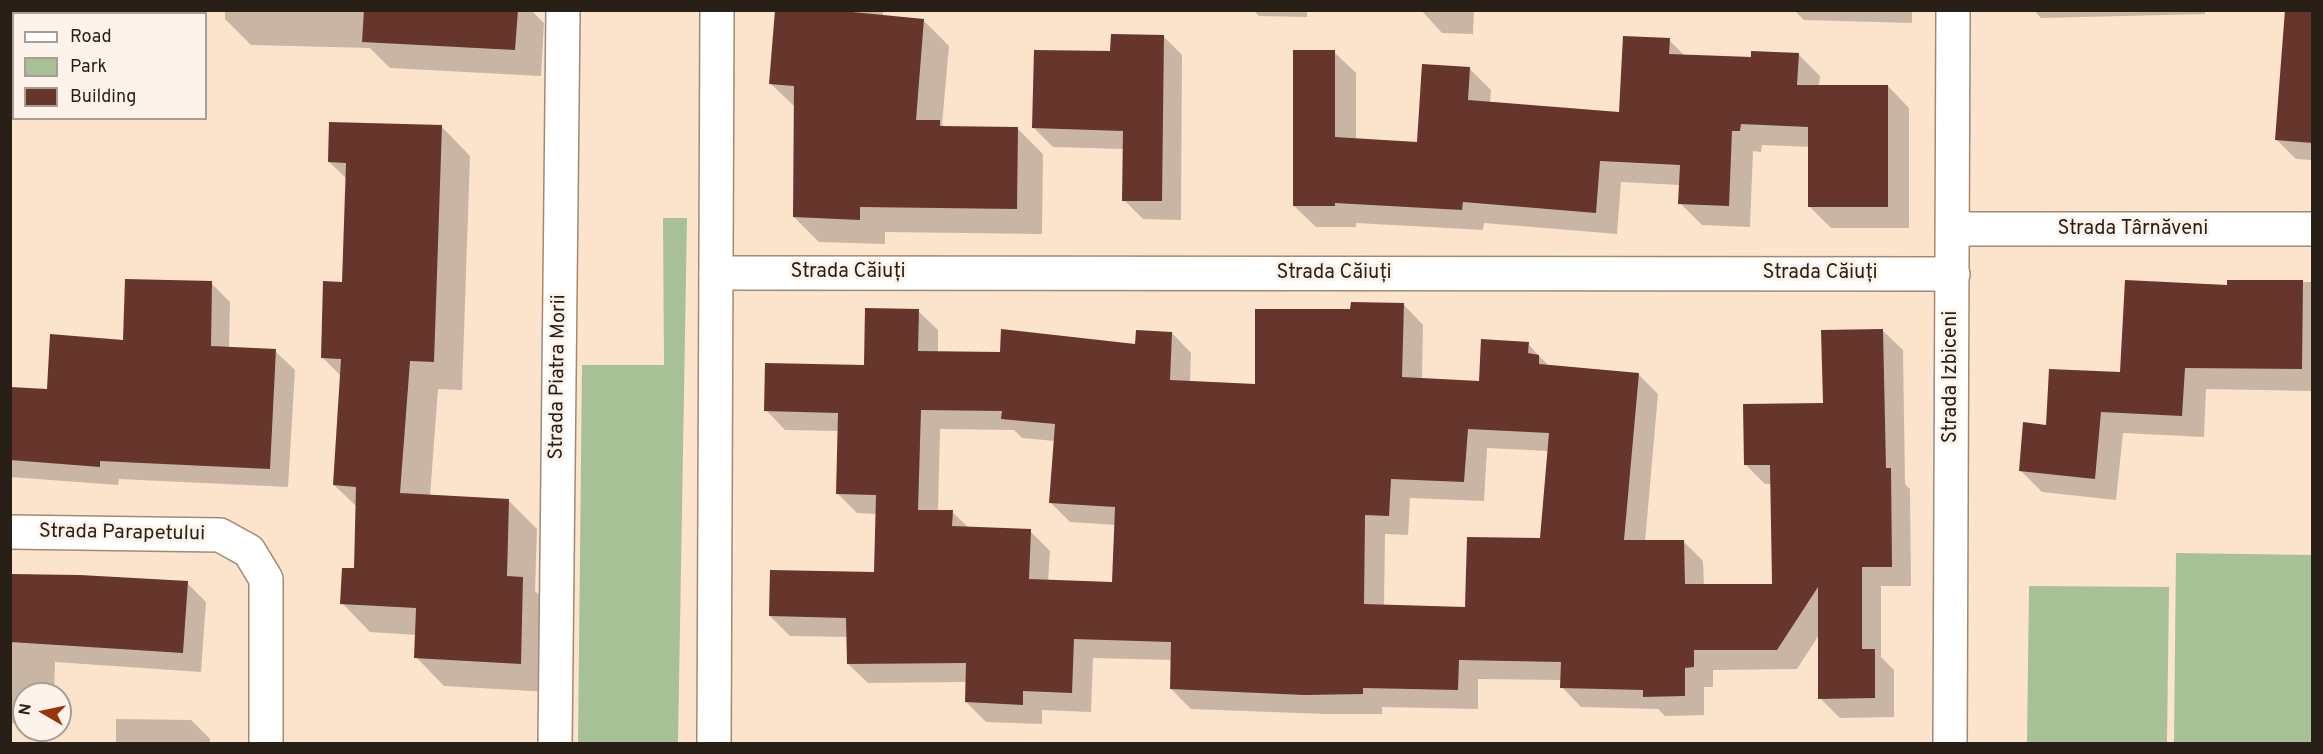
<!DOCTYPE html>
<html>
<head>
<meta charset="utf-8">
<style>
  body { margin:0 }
  #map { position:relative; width:2323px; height:754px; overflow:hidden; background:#fce3cc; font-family:Overpass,sans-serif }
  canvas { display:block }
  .frame { position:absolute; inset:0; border:12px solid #281f17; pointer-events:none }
  .legend { position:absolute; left:12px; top:12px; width:195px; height:108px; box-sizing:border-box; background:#fdf3ea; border:2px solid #a89e96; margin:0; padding:8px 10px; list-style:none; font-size:18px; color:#281f17 }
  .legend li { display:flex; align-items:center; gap:12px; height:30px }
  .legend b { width:30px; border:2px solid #a89e96 }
  .north { position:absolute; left:12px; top:682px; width:60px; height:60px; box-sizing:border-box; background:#fdf3ea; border:2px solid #a89e96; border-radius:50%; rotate:279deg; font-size:16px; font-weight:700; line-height:24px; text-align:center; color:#281f17 }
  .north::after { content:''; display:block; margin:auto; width:21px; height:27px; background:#9a340d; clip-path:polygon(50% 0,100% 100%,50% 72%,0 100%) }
</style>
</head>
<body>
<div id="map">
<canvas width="2323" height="754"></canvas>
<div class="frame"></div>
<ul class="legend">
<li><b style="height:8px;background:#fff"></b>Road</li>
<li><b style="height:16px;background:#a8c096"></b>Park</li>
<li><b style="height:16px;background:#66352b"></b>Building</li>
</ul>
<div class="north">N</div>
</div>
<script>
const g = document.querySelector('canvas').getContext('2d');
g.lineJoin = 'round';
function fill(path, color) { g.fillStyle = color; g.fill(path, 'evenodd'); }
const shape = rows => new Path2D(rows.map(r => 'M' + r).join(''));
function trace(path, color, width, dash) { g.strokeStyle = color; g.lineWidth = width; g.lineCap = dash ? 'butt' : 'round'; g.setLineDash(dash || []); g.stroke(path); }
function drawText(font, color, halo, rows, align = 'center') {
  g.font = font + ' Overpass,sans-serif'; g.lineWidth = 6; g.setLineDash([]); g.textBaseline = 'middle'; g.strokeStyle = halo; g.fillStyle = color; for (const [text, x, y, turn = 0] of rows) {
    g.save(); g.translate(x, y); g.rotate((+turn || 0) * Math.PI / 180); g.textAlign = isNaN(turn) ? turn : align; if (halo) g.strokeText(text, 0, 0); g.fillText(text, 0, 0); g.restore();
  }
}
fill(shape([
  [663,218,687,218,678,743,578,743,582,365,664,365],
  [2176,553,2312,555,2312,743,2174,743],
  [2029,586,2169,587,2167,743,2027,743]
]), '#a8c096');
fill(shape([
  [44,10,154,10,157,14,44,14],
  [225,10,531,10,544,23,541,76,390,68,370,48,251,45,225,19],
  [777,10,883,10,883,17,923,20,949,46,942,124,945,127,1018,129,1043,154,1042,234,885,232,885,244,819,242,794,217,796,108,770,83],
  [1253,10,1307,10,1307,17,1259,16],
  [1421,10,1474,10,1473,34,1442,33],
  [1794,10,1912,10,1912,23,1804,20],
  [2034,10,2205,10,2205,14,2041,18],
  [2312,10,2312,160,2296,159,2277,140],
  [1163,36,1182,55,1181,220,1143,219,1124,200,1124,149,1053,147,1034,128,1112,52],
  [1669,40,1685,56,1752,59,1798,54,1820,76,1819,86,1888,86,1909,108,1909,228,1831,228,1809,206,1810,147,1762,145,1761,152,1753,151,1750,227,1702,225,1680,203,1681,185,1621,182,1617,234,1484,223,1483,230,1356,223,1356,227,1316,227,1294,206,1334,52,1356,73,1356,140,1418,144,1470,69,1491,90,1490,103,1620,114],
  [442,127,470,156,462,390,438,389,430,496,509,501,537,529,535,591,551,607,549,692,444,686,416,657,417,635,370,632,342,603,356,570,357,507,334,485,342,377,322,357,344,284,347,179,329,162],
  [2228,281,2312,282,2312,391,2206,389,2204,437,2123,433,2116,500,2042,492,2020,470,2047,426,2121,374,2228,287],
  [211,283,230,302,229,348,275,351,295,370,288,487,119,479,118,485,10,477,10,388,48,391],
  [1404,305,1423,325,1422,380,1480,383,1528,344,1548,365,1638,374,1658,394,1645,542,1684,542,1703,561,1704,586,1773,586,1772,484,1765,484,1745,464,1824,404,1883,331,1903,350,1905,484,1910,489,1911,586,1881,586,1881,657,1894,670,1894,717,1840,718,1820,698,1819,635,1797,669,1713,670,1713,687,1704,687,1704,715,1665,716,1658,709,1581,707,1562,687,1562,680,1478,679,1478,709,1382,707,1382,714,1325,714,1191,709,1171,689,1172,660,1093,658,1091,712,1042,710,1042,724,986,722,966,702,967,682,868,683,848,664,848,637,790,636,770,616,875,573,877,514,857,513,837,493,839,431,785,430,766,410,865,366,918,311,938,330,938,353,1001,354,1137,345,1172,333,1191,353,1190,383,1257,386,1352,310],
  [940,429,1014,430,1022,438,1055,441,1050,502,1070,522,1116,525,1114,584,1048,582,1050,551,1030,531,969,528,952,512,938,511],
  [1487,448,1549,451,1541,540,1467,608,1384,606,1385,534,1408,535,1410,498,1484,501],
  [10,575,187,583,206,602,201,672,55,662,54,694,24,694,24,724,10,723],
  [116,719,191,720,210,739,210,744,116,744]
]), '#0003');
fill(shape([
  [364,10,518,10,515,50,362,42],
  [775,10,832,10,924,19,916,120,940,120,940,126,1018,127,1017,209,860,207,860,220,793,217,794,86,769,84],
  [2285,10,2313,10,2313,143,2275,140],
  [1111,34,1164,35,1162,201,1122,201,1123,131,1032,128,1034,50,1110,51],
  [1623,36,1670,38,1669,54,1751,57,1751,51,1799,53,1797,85,1888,85,1888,207,1808,207,1808,127,1741,124,1740,131,1732,131,1729,206,1678,204,1680,165,1600,161,1596,213,1463,202,1462,210,1335,203,1335,206,1293,206,1293,50,1335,50,1335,137,1417,142,1422,64,1470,67,1468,100,1619,112],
  [329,122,442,125,434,362,410,361,400,493,509,499,507,576,523,577,521,664,414,658,416,608,340,604,342,568,354,568,356,487,333,485,341,359,321,358,323,281,342,282,346,163,328,162],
  [125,279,212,281,211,346,276,349,270,469,100,461,100,467,10,460,10,387,47,389,50,334,123,340],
  [2125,280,2227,285,2227,280,2303,280,2302,369,2185,368,2182,416,2101,412,2095,479,2019,471,2023,422,2046,425,2049,369,2120,372],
  [1351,302,1404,303,1402,377,1479,381,1481,339,1529,342,1528,353,1539,355,1539,364,1639,373,1624,540,1684,540,1685,584,1772,584,1770,465,1744,465,1743,404,1823,403,1821,330,1883,329,1886,468,1891,468,1892,567,1862,567,1862,649,1875,649,1875,698,1818,699,1818,587,1777,650,1694,650,1694,667,1685,668,1685,696,1643,697,1643,690,1560,688,1561,662,1459,660,1458,690,1363,688,1363,694,1304,695,1170,689,1171,642,1074,639,1072,693,1023,691,1023,705,965,702,966,663,847,664,846,618,769,616,770,570,874,572,876,495,836,494,838,413,764,411,765,363,864,365,865,308,919,309,918,351,1000,352,1001,329,1135,344,1136,330,1172,332,1170,380,1255,384,1255,309,1350,309],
  [921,410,1002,411,1001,419,1055,424,1049,503,1115,507,1112,582,1029,579,1031,529,952,526,953,510,918,510],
  [1468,429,1549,433,1540,538,1467,537,1465,607,1364,604,1365,515,1389,516,1391,479,1464,482],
  [10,574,80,575,188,581,183,653,10,642]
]), '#66352b');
const street = shape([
  [1953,229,2312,229],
  [716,273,1953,274],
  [10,532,220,535,249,551,266,579,266,744],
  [1950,744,1953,10]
]);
const secondary = shape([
  [555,744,563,10],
  [714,744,717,10]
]);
trace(street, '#a18a74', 36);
trace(secondary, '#a18a74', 36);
trace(street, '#fff', 33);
trace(secondary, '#fff', 33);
drawText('20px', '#281f17', '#fdf3ea', [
  ["Strada Târnăveni",2133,230],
  ["Strada Căiuți",848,273],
  ["Strada Căiuți",1334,274],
  ["Strada Căiuți",1820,274],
  ["Strada Piatra Morii",559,377,-89],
  ["Strada Izbiceni",1952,377,-90],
  ["Strada Parapetului",122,534,1]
]);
</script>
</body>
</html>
